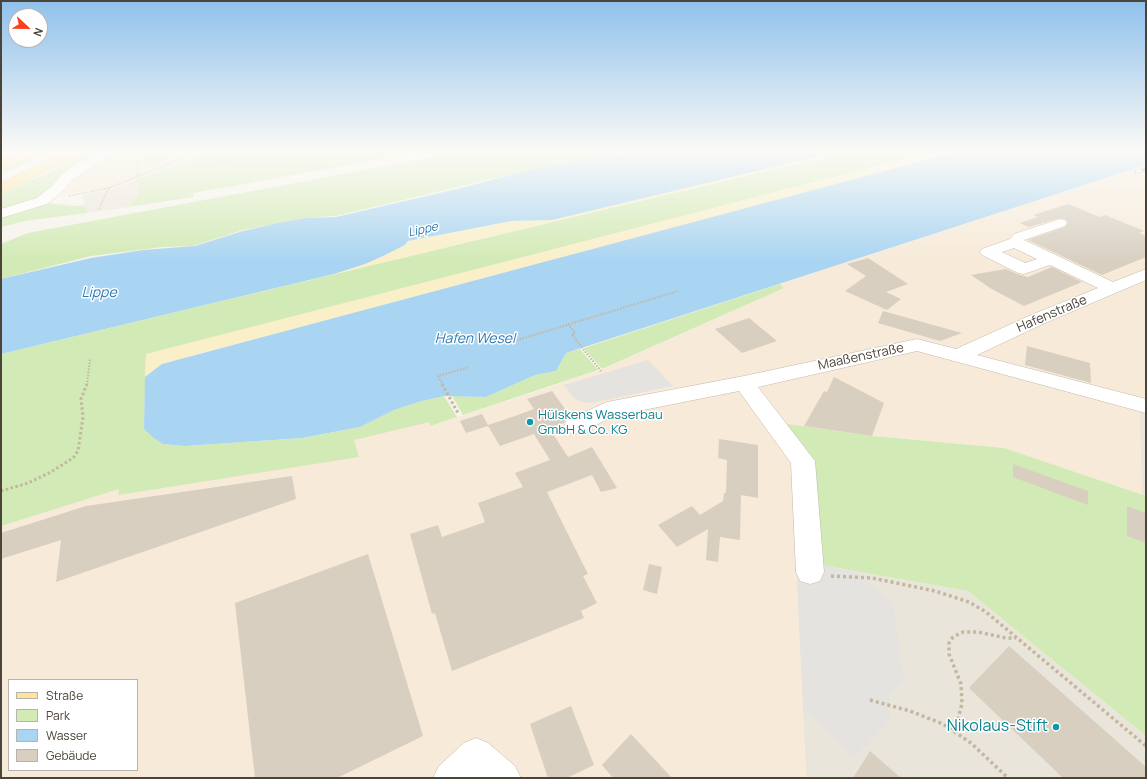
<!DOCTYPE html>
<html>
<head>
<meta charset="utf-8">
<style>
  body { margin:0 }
  #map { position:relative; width:1147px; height:779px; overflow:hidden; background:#f6f3ec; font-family:Manrope,sans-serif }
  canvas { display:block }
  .frame { position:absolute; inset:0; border:2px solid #4b4439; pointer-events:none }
  .legend { position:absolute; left:8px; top:679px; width:130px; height:92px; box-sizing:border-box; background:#fff; border:1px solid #b7b4b0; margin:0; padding:5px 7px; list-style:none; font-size:12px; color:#4b4439 }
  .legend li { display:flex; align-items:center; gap:8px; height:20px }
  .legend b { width:20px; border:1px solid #b7b4b0 }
  .north { position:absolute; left:8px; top:8px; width:40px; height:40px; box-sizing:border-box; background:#fff; border:1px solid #b7b4b0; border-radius:50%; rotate:112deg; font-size:11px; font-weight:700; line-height:16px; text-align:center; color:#4b4439 }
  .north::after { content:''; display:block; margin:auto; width:14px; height:18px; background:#fc3f1d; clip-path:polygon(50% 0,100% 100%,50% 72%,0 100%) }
</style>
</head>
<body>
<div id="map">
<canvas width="1147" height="779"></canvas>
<div class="frame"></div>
<ul class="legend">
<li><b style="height:5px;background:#ffe39c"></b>Straße</li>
<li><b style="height:11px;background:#d2eab5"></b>Park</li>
<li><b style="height:11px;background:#a9d4f2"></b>Wasser</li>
<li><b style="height:11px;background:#d8cfc1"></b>Gebäude</li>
</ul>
<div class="north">N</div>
</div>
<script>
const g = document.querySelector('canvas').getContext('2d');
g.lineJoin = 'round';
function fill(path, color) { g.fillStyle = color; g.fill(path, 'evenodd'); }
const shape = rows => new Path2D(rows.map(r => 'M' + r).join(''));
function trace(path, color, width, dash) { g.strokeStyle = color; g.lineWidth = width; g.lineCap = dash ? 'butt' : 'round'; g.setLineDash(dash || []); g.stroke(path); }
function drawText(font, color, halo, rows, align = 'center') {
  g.font = font + ' Manrope,sans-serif'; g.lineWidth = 3; g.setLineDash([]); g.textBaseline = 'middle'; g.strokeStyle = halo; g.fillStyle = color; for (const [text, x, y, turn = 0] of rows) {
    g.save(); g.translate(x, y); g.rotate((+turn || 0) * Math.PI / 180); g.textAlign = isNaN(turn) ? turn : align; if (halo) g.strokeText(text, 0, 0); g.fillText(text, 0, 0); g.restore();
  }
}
fill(shape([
  [132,181,138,182,139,194,128,207,87,213,82,195,114,188],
  [1139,397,1146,399,1146,496,1142,495],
  [796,561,968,591,1146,736,1146,778,806,778]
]), '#eae5da');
fill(shape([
  [113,153,219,153,205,158,201,157,191,159,103,191,92,193,91,190,67,194,60,193,71,180,94,163],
  [1146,165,1146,399,1139,398,1142,495,1004,448,873,436,833,430,812,461,796,561,806,778,1,778,1,526,119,489,118,494,359,456,353,440,430,422,431,426,550,387,608,367,784,288,780,284],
  [9,680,137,680,137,770,9,770]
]), '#f7ead8');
fill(shape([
  [41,153,49,153,1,174,1,165],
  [85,153,102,153,83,163,38,198,1,211,1,194,58,168],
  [147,153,186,153,150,165,145,163],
  [219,153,414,153,194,193,193,197,128,207,139,194,138,183,132,181,191,159,201,157,205,158],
  [439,153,622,153,537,168,336,216,307,218,243,230,193,246,163,247,91,256,1,279,1,244,28,233,428,158],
  [841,153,927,153,146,355,144,429,163,444,185,446,303,438,360,427,394,410,418,402,444,396,457,417,430,426,430,422,354,440,359,457,118,495,119,489,1,526,1,354],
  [48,203,73,206,85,205,87,213,25,221,1,227,1,216],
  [780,284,784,288,602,369,584,348],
  [580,349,598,370,463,415,452,396,486,397,535,375,556,371,566,353],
  [787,424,873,436,1004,448,1146,496,1146,736,968,591,820,565]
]), '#d2eab5');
fill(shape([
  [832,153,841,153,334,274,365,264,383,256,404,245,408,241,511,221,552,220],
  [927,153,952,153,320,323,193,355,145,377,146,354]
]), '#f9efc9');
fill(shape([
  [648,360,673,386,591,403,583,402,577,400,572,396,564,385],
  [796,561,856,571,893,605,904,681,889,696,890,720,853,758,803,708]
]), '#e5e3e0');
fill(shape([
  [626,153,832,153,552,220,511,221,408,241,405,245,383,256,365,264,334,274,1,354,1,279,91,258,143,250,195,246,243,231,283,222,307,218,336,217,461,188,537,168],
  [952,153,1146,153,1146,165,566,353,556,371,535,375,486,397,444,396,418,402,394,410,360,427,302,438,185,446,163,444,154,438,144,429,145,377,162,364]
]), '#a9d4f2');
fill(shape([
  [1068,204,1100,217,1105,215,1144,231,1139,233,1146,236,1146,257,1102,275,1028,240,1065,227,1068,222,1065,219,1060,218,1029,227,1020,223,1038,217,1033,215],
  [868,258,908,284,886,292,901,299,887,310,845,291,866,276,847,264],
  [1052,267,1082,282,1024,306,990,288,971,275,1006,269,1017,274,1028,277],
  [883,311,962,333,940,341,878,323],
  [749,318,777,341,742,353,715,329],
  [1027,346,1090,363,1091,383,1025,365],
  [834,377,884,403,872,436,804,426,824,391,827,392],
  [552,391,571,417,566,419,564,423,549,428,568,457,592,447,617,488,601,492,592,475,547,492,588,574,583,576,597,603,581,611,584,618,452,671,435,613,432,614,410,534,438,525,442,537,485,522,478,503,523,487,515,473,550,460,534,434,500,446,488,426,466,433,460,421,482,414,488,425,515,416,534,409,527,399],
  [719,439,758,445,758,498,741,495,740,540,720,537,718,562,706,560,708,529,677,547,658,525,692,506,700,515,723,501,724,493,726,493,727,460,718,458],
  [1013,464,1088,491,1088,505,1013,477],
  [292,476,296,499,56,582,61,540,1,559,1,533,86,506],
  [1127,506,1146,513,1146,543,1127,536],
  [368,554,423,736,337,778,255,778,235,603],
  [649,564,662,567,657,594,643,590],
  [1009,646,1146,767,1146,778,1063,778,969,688],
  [571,706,594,765,567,778,548,778,530,724],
  [631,734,672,778,613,778,602,765],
  [870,751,901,778,853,778]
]), '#d8cfc1');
const minor = shape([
  [99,153,114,153,112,156,88,169,71,181,63,191,47,204,1,218,1,209,37,198,53,185,61,175,78,163,99,153],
  [1060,219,1065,220,1067,223,1065,226,1024,240,1113,282,1146,269,1146,280,1045,323,977,355,1146,399,1146,413,917,351,758,387,815,461,824,572,820,581,810,584,800,581,796,572,791,463,739,391,613,416,583,432,575,434,567,432,564,426,567,420,607,402,744,376,917,339,956,349,1031,315,1098,288,1050,265,1024,274,1018,273,982,255,980,252,982,249,1010,239,1014,234,1060,219],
  [1014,248,1037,259,1025,263,1002,252,1014,248],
  [476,738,488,743,515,766,521,778,433,778,439,766,464,743,476,738]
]);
const major = shape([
  [23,153,42,153,41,156,1,167,1,159,23,153],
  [63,153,78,153,77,156,1,193,1,183,63,153]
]);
trace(minor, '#c2bbae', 1);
trace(major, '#e6c16a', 1);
trace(shape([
  [192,154,225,162,277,167,294,164,309,155],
  [137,176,139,169,136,157,140,153],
  [69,196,112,187,194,153],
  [99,209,107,191,111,187]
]), '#c4b79f', 1.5, [1.5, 1.5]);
trace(shape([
  [568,324,575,333,572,335,601,371],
  [511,342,678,291],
  [87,385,90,359],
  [443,385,438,376,469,367]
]), '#c4b79f', 2, [1.5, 1.5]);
trace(shape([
  [442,384,458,413],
  [1,491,28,483,51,472,73,458,78,451,83,417,81,399,87,384]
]), '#c4b79f', 3, [2.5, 2.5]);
trace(shape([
  [831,576,872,578,935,591,969,602,986,612,1146,746],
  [870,700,910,711,943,724,971,743,1008,778],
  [952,730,957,722,962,704,961,684,949,654,949,643,953,637,963,632,978,632,1006,638,1016,638]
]), '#c4b79f', 3.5, [3, 3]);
fill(minor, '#fff');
fill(major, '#ffe39c');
const rail = shape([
  [1136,172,1146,169]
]);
trace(rail, '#9a9a9a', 3);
trace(rail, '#fff', 2, [6]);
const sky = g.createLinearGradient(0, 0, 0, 262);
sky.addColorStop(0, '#8fc1ec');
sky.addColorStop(0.58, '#fbfaf6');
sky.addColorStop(1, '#fbfaf600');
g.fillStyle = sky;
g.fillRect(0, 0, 1147, 262);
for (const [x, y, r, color] of [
  [530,422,4,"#0f9aa8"],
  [1056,727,4,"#0f9aa8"]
]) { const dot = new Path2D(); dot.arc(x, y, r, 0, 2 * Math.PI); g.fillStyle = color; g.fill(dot); trace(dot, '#fff', 1.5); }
drawText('italic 12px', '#2e7ab2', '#fff', [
  ["Lippe",423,230,-12]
]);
drawText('13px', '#4b4439', '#fff', [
  ["Hafenstraße",1052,314,-23],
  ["Maaßenstraße",861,357,-12]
]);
drawText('13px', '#0d838f', '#fff', [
  ["Hülskens Wasserbau",538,415],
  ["GmbH & Co. KG",538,430]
], 'left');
drawText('italic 14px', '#2e7ab2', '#fff', [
  ["Lippe",99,293],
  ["Hafen Wesel",475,339]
]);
drawText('16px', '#0d838f', '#fff', [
  ["Nikolaus-Stift",1048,727]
], 'right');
</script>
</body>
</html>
